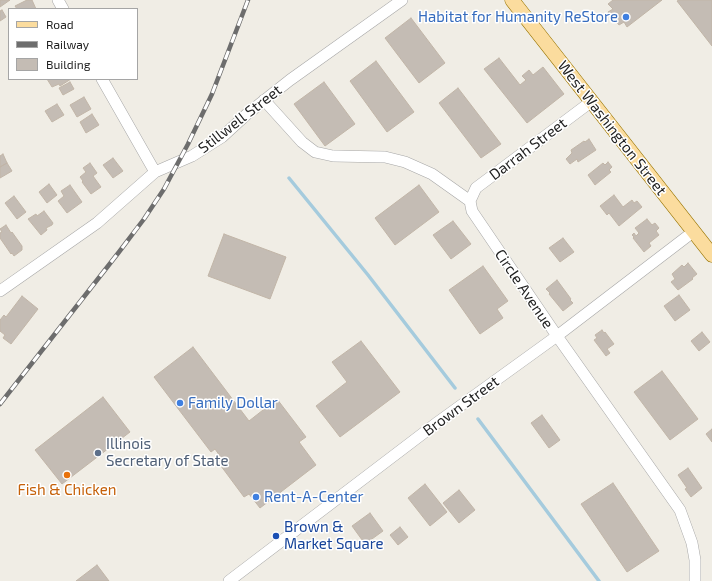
<!DOCTYPE html>
<html>
<head>
<meta charset="utf-8">
<style>
  body { margin:0 }
  #map { position:relative; width:712px; height:581px; overflow:hidden; background:#f0ede5; font-family:"Exo 2",sans-serif }
  canvas { display:block }
  .legend { position:absolute; left:8px; top:8px; width:130px; height:72px; box-sizing:border-box; background:#fff; border:1px solid #a5a5a5; margin:0; padding:5px 7px; list-style:none; font-size:12px; color:#1f1f1f }
  .legend li { display:flex; align-items:center; gap:8px; height:20px }
  .legend b { width:20px; border:1px solid #a5a5a5 }
</style>
</head>
<body>
<div id="map">
<canvas width="712" height="581"></canvas>
<ul class="legend">
<li><b style="height:5px;background:#fbdc9e"></b>Road</li>
<li><b style="height:5px;background:#6d6d6d"></b>Railway</li>
<li><b style="height:11px;background:#c4bcb4"></b>Building</li>
</ul>
</div>
<script>
const g = document.querySelector('canvas').getContext('2d');
g.lineJoin = 'round';
const shape = rows => new Path2D(rows.map(r => 'M' + r).join(''));
function trace(path, color, width, dash) { g.strokeStyle = color; g.lineWidth = width; g.lineCap = dash ? 'butt' : 'round'; g.setLineDash(dash || []); g.stroke(path); }
function fill(path, color) { g.fillStyle = color; g.fill(path, 'evenodd'); }
function drawText(font, color, halo, rows, align = 'center') {
  g.font = font + ' "Exo 2",sans-serif'; g.lineWidth = 3; g.setLineDash([]); g.textBaseline = 'middle'; g.strokeStyle = halo; g.fillStyle = color; for (const [text, x, y, turn = 0] of rows) {
    g.save(); g.translate(x, y); g.rotate((+turn || 0) * Math.PI / 180); g.textAlign = isNaN(turn) ? turn : align; if (halo) g.strokeText(text, 0, 0); g.fillText(text, 0, 0); g.restore();
  }
}
trace(shape([
  [289,178,368,275,455,388],
  [478,419,599,581]
]), '#a5cbdd', 3.5);
const building = shape([
  [0,0,10,0,0,7,0,0],
  [27,0,32,0,36,9,17,9,15,6,27,0],
  [613,0,662,0,627,27,624,22,619,25,608,12,613,9,608,4,613,0],
  [679,0,712,0,712,46,677,1,679,0],
  [2,10,6,17,0,21,0,11,2,10],
  [411,18,445,63,419,83,385,38,411,18],
  [499,58,520,85,526,80,522,76,529,70,533,75,543,67,564,94,527,123,484,69,499,58],
  [376,61,414,112,387,132,350,81,376,61],
  [47,79,71,79,60,86,59,84,52,87,47,79],
  [70,82,74,89,63,95,59,88,70,82],
  [324,82,355,124,325,146,294,104,324,82],
  [458,88,501,144,481,158,439,103,458,88],
  [84,97,91,109,77,117,70,105,84,97],
  [57,104,64,115,52,122,45,111,57,104],
  [92,114,99,125,86,133,80,122,92,114],
  [589,139,596,150,578,162,577,159,570,164,566,159,572,153,571,150,584,141,585,142,589,139],
  [3,154,7,163,0,167,0,156,3,154],
  [113,158,123,171,113,178,103,165,113,158],
  [608,162,612,167,609,170,611,172,595,185,588,175,603,163,605,165,608,162],
  [7,163,12,171,0,178,0,167,7,163],
  [90,163,97,173,93,176,101,187,91,194,82,182,83,181,80,177,86,172,83,168,90,163],
  [49,184,57,195,47,203,39,192,49,184],
  [70,185,82,202,67,213,58,201,64,196,61,191,70,185],
  [419,185,439,212,395,245,375,218,419,185],
  [614,195,623,207,632,200,634,203,637,201,642,207,619,226,609,213,607,215,600,206,614,195],
  [14,196,26,212,17,219,5,203,14,196],
  [44,211,53,223,52,225,46,228,47,230,41,235,28,219,36,214,37,216,44,211],
  [647,219,652,225,655,223,659,228,656,231,659,235,649,243,651,246,644,252,633,238,634,237,632,235,634,233,636,236,639,233,635,228,647,219],
  [453,221,471,244,451,259,433,235,453,221],
  [6,225,11,233,12,232,22,246,22,250,14,256,12,253,11,254,0,238,0,233,2,232,0,229,6,225],
  [224,234,286,257,270,299,208,276,224,234],
  [563,238,574,252,560,262,549,248,563,238],
  [688,263,697,274,692,278,693,279,678,290,671,282,675,279,672,274,682,265,684,267,688,263],
  [483,266,508,301,497,309,503,318,480,334,449,290,483,266],
  [557,280,571,299,570,300,573,303,563,311,549,294,550,293,546,289,557,280],
  [679,295,690,310,675,321,664,306,679,295],
  [22,296,38,309,11,344,3,338,5,335,0,331,0,320,4,315,6,317,22,296],
  [602,330,604,333,605,332,614,344,607,349,610,353,606,356,594,340,597,338,595,335,602,330],
  [702,332,710,342,699,351,691,341,702,332],
  [361,341,400,392,340,437,316,406,347,382,332,362,361,341],
  [193,347,249,421,277,399,306,437,299,442,316,465,260,508,249,494,244,497,221,466,225,463,215,449,211,452,154,377,193,347],
  [662,371,698,419,670,440,634,392,662,371],
  [103,397,130,432,62,484,35,450,103,397],
  [542,415,560,440,549,448,531,423,542,415],
  [712,429,712,442,706,434,712,429],
  [688,468,702,488,691,497,685,489,687,488,678,475,688,468],
  [613,483,659,551,627,572,581,504,613,483],
  [425,484,447,512,430,526,408,498,425,484],
  [459,490,475,510,459,523,443,503,459,490],
  [370,513,383,531,365,544,352,526,370,513],
  [400,527,408,537,398,545,390,535,400,527],
  [97,565,109,581,76,581,97,565]
]);
fill(building, '#c4bcb4');
trace(building, '#c1b5a7', 1);
const minor = shape([
  [58,0,63,9],
  [102,79,155,172],
  [264,100,302,142,315,152,333,156,385,157,405,162,432,174,470,201,472,211,557,336,680,510,692,543,695,560,695,581],
  [470,201,476,188,592,101],
  [0,291,97,223,155,172,192,156,222,137,247,114,290,80,402,0],
  [229,581,438,422,557,336,693,232]
]);
const major = shape([
  [512,0,712,255]
]);
trace(minor, '#a6a6a6', 12);
trace(major, '#997501', 15);
trace(minor, '#fff', 11);
trace(major, '#fbdc9e', 14);
const rail = shape([
  [0,404,119,252,144,219,164,189,188,144,212,94,248,0]
]);
trace(rail, '#6d6d6d', 4.5);
trace(rail, '#fff', 3, [9]);
for (const [x, y, r, color] of [
  [626,17,4,"#3f7fe0"],
  [180,403,4,"#3f7fe0"],
  [98,453,4,"#5c6f8a"],
  [67,475,4,"#e8710a"],
  [256,497,4,"#3f7fe0"],
  [276,536,4,"#1a4fb4"]
]) { const dot = new Path2D(); dot.arc(x, y, r, 0, 2 * Math.PI); g.fillStyle = color; g.fill(dot); trace(dot, '#fff', 1.5); }
drawText('15px', '#366cbe', '#fff', [
  ["Habitat for Humanity ReStore",618,17,"right"],
  ["Family Dollar",188,403],
  ["Rent-A-Center",264,497]
], 'left');
drawText('15px', '#1f1f1f', '#fff', [
  ["Stillwell Street",240,119,-38],
  ["West Washington Street",612,128,52],
  ["Darrah Street",528,149,-37],
  ["Circle Avenue",524,289,56],
  ["Brown Street",461,406,-36]
]);
drawText('15px', '#4e5e75', '#fff', [
  ["Illinois",106,444],
  ["Secretary of State",106,461]
], 'left');
drawText('15px', '#c56008', '#fff', [
  ["Fish & Chicken",67,490]
]);
drawText('15px', '#164399', '#fff', [
  ["Brown &",284,527],
  ["Market Square",284,544]
], 'left');
</script>
</body>
</html>
